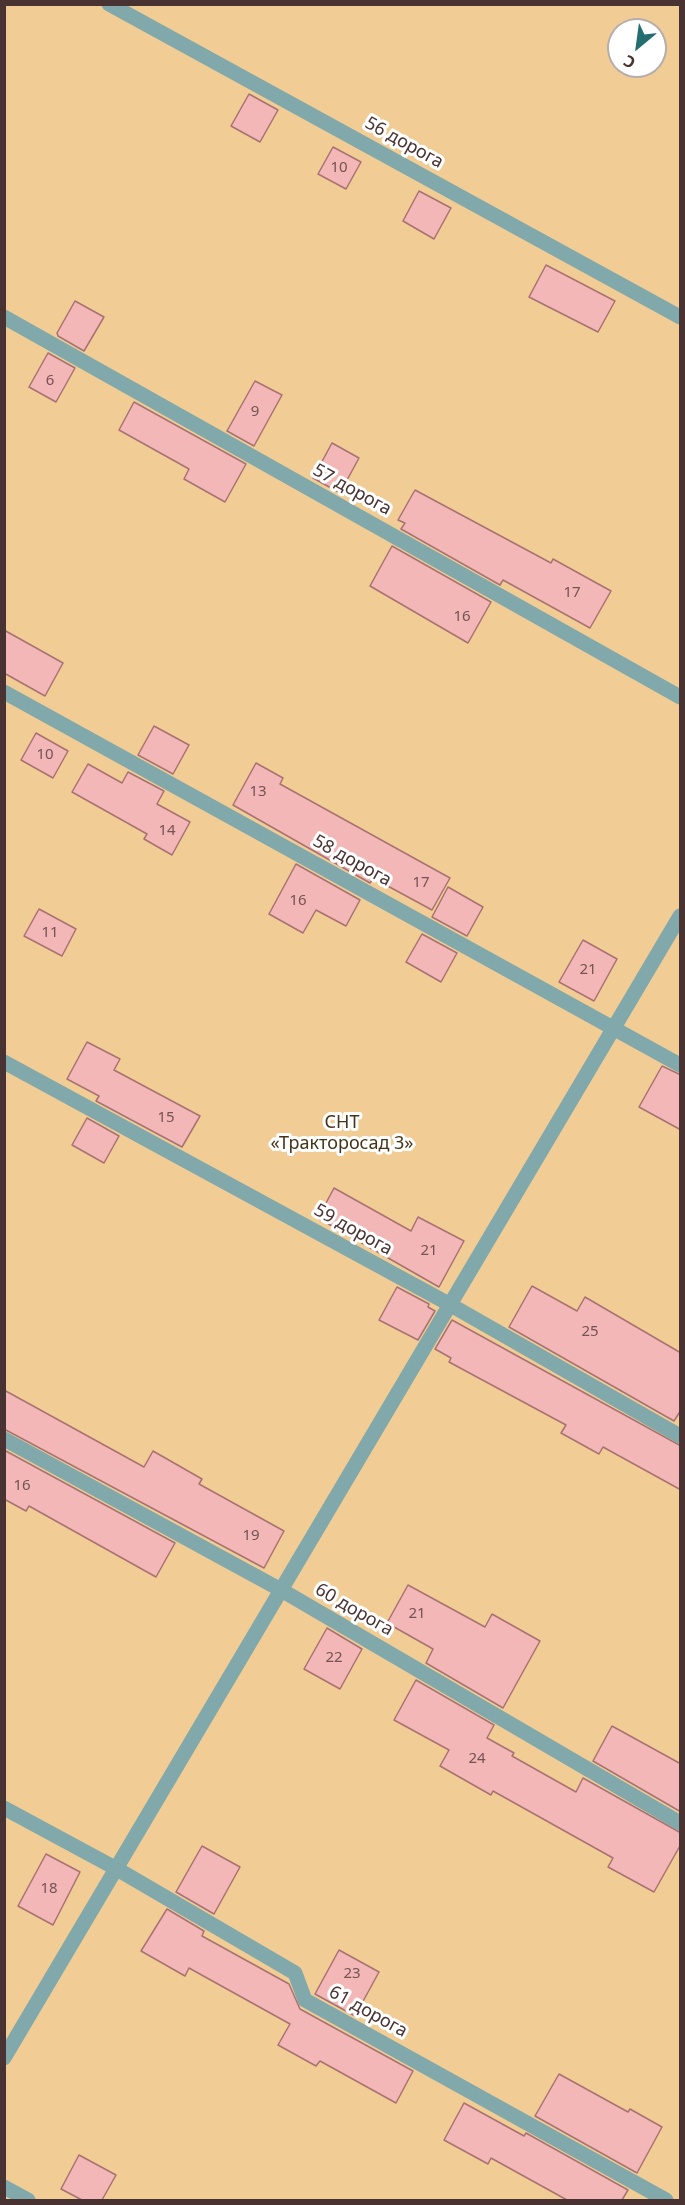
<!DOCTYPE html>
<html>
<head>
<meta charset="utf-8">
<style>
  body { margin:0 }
  #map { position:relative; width:685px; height:2205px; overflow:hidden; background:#f8dfde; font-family:"Noto Sans",sans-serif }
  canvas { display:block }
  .frame { position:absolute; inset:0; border:6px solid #493232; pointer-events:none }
  .north { position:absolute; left:607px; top:18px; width:60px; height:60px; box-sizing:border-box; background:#fff; border:2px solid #b6adad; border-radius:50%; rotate:209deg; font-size:16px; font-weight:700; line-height:24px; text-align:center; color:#493232 }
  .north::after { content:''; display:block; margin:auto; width:21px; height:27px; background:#226e71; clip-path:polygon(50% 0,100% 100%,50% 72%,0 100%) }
</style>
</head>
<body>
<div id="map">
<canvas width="685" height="2205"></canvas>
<div class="frame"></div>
<div class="north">С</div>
</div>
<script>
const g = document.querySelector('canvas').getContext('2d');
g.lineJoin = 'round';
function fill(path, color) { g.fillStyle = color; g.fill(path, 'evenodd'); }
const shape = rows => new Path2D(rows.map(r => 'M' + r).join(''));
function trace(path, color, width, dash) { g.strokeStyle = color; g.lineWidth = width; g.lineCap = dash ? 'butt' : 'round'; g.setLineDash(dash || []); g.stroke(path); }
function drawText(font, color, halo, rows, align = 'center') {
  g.font = font + ' "Noto Sans",sans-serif'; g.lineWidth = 6; g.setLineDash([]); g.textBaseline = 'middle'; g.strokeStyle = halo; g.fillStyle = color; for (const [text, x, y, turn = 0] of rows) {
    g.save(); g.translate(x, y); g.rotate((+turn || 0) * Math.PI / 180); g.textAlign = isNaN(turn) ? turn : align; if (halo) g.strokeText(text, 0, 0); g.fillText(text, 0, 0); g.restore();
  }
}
fill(shape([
  [5,5,680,5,680,2200,5,2200],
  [619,30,655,30,655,66,619,66]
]), '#f1cd95');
const building = shape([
  [249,94,278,110,260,142,231,126,249,94],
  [333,147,361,162,346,189,318,174,333,147],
  [419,191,451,208,434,239,403,221,419,191],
  [546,265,615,301,598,332,529,297,546,265],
  [75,301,104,317,84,351,58,336,57,333,75,301],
  [48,353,75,368,56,402,29,387,48,353],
  [255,381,282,395,254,446,227,431,255,381],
  [134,402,246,464,225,502,184,479,189,469,119,430,134,402],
  [332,443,359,458,340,493,313,478,332,443],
  [415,490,551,563,553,559,611,591,590,628,503,580,500,585,401,529,405,523,398,520,415,490],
  [392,546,491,602,468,643,370,586,392,546],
  [4,630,63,663,45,696,4,673,4,630],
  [154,726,189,745,173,774,138,755,154,726],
  [36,733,68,751,53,778,21,760,36,733],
  [256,763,283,778,280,784,450,878,432,910,373,878,370,883,233,805,256,763],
  [88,764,122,783,128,772,164,791,157,804,190,822,172,855,144,839,147,834,72,792,88,764],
  [296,864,360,900,346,926,316,910,303,933,269,914,296,864],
  [448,887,483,907,467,936,432,917,448,887],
  [39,909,76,929,62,956,24,936,39,909],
  [422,934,457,953,441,982,406,962,422,934],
  [583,940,617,959,594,1001,559,982,583,940],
  [87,1042,120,1059,114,1070,200,1116,182,1147,96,1101,99,1096,67,1079,87,1042],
  [662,1066,681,1075,681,1130,639,1107,662,1066],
  [87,1118,119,1136,104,1163,72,1145,87,1118],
  [334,1188,411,1231,418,1217,464,1241,439,1287,318,1218,334,1188],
  [532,1286,577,1311,585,1297,681,1353,681,1410,674,1421,509,1327,532,1286],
  [397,1287,429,1304,428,1307,435,1311,418,1340,379,1320,397,1287],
  [452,1320,681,1446,681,1490,603,1447,599,1454,561,1433,566,1425,449,1362,451,1358,435,1349,452,1320],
  [4,1390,144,1467,153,1451,202,1479,199,1484,284,1531,264,1568,4,1429,4,1390],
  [4,1450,175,1543,156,1577,29,1506,26,1511,4,1499,4,1450],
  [408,1585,485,1627,492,1614,540,1641,503,1708,426,1663,433,1649,387,1623,408,1585],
  [327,1628,362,1649,340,1689,304,1669,327,1628],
  [416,1680,494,1725,487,1738,514,1753,512,1756,576,1792,583,1778,681,1833,681,1844,654,1892,608,1867,613,1858,493,1791,491,1795,440,1766,449,1750,394,1720,416,1680],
  [612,1726,681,1764,681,1812,593,1761,612,1726],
  [202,1846,240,1867,214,1914,176,1892,202,1846],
  [46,1854,80,1872,53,1925,18,1906,46,1854],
  [167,1909,204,1931,202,1936,289,1984,300,2009,413,2071,396,2103,320,2061,316,2066,278,2045,290,2024,189,1968,185,1976,141,1951,167,1909],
  [339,1950,379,1972,355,2016,315,1994,339,1950],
  [559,2074,628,2112,630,2109,662,2127,637,2173,535,2116,559,2074],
  [464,2103,524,2136,526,2133,628,2190,622,2200,567,2200,491,2158,488,2164,444,2140,464,2103],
  [79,2155,116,2175,102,2200,82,2200,61,2189,79,2155]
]);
fill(building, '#f3b7b7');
trace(building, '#a87272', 1.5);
trace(shape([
  [109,4,680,317],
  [4,317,680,697],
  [4,692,680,1065],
  [4,1062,449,1304,680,1436],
  [4,1439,283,1591,680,1823],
  [4,1808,117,1869,295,1973,305,2000,666,2200],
  [4,2058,680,916],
  [4,2187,28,2200]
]), '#81a8aa', 15);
drawText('15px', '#745353', null, [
  ["10",339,168],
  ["6",50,381],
  ["9",255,412],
  ["17",572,593],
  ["16",462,617],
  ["10",45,755],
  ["13",258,792],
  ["14",167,831],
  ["17",421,883],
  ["16",298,901],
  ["11",50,933],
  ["21",588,970],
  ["15",166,1118],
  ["21",429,1251],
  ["25",590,1332],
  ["16",22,1486],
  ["19",251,1536],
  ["21",417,1614],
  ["22",334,1658],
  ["24",477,1759],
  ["18",49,1889],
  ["23",352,1974]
]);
drawText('18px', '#493232', '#fff', [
  ["56 дорога",404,143,29],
  ["57 дорога",352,490,29],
  ["58 дорога",352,861,29],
  ["59 дорога",353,1230,29],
  ["60 дорога",354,1610,30],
  ["61 дорога",368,2012,29]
]);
drawText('18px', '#453417', '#fff', [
  ["СНТ",342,1123],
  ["«Тракторосад 3»",342,1144]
]);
</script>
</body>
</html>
